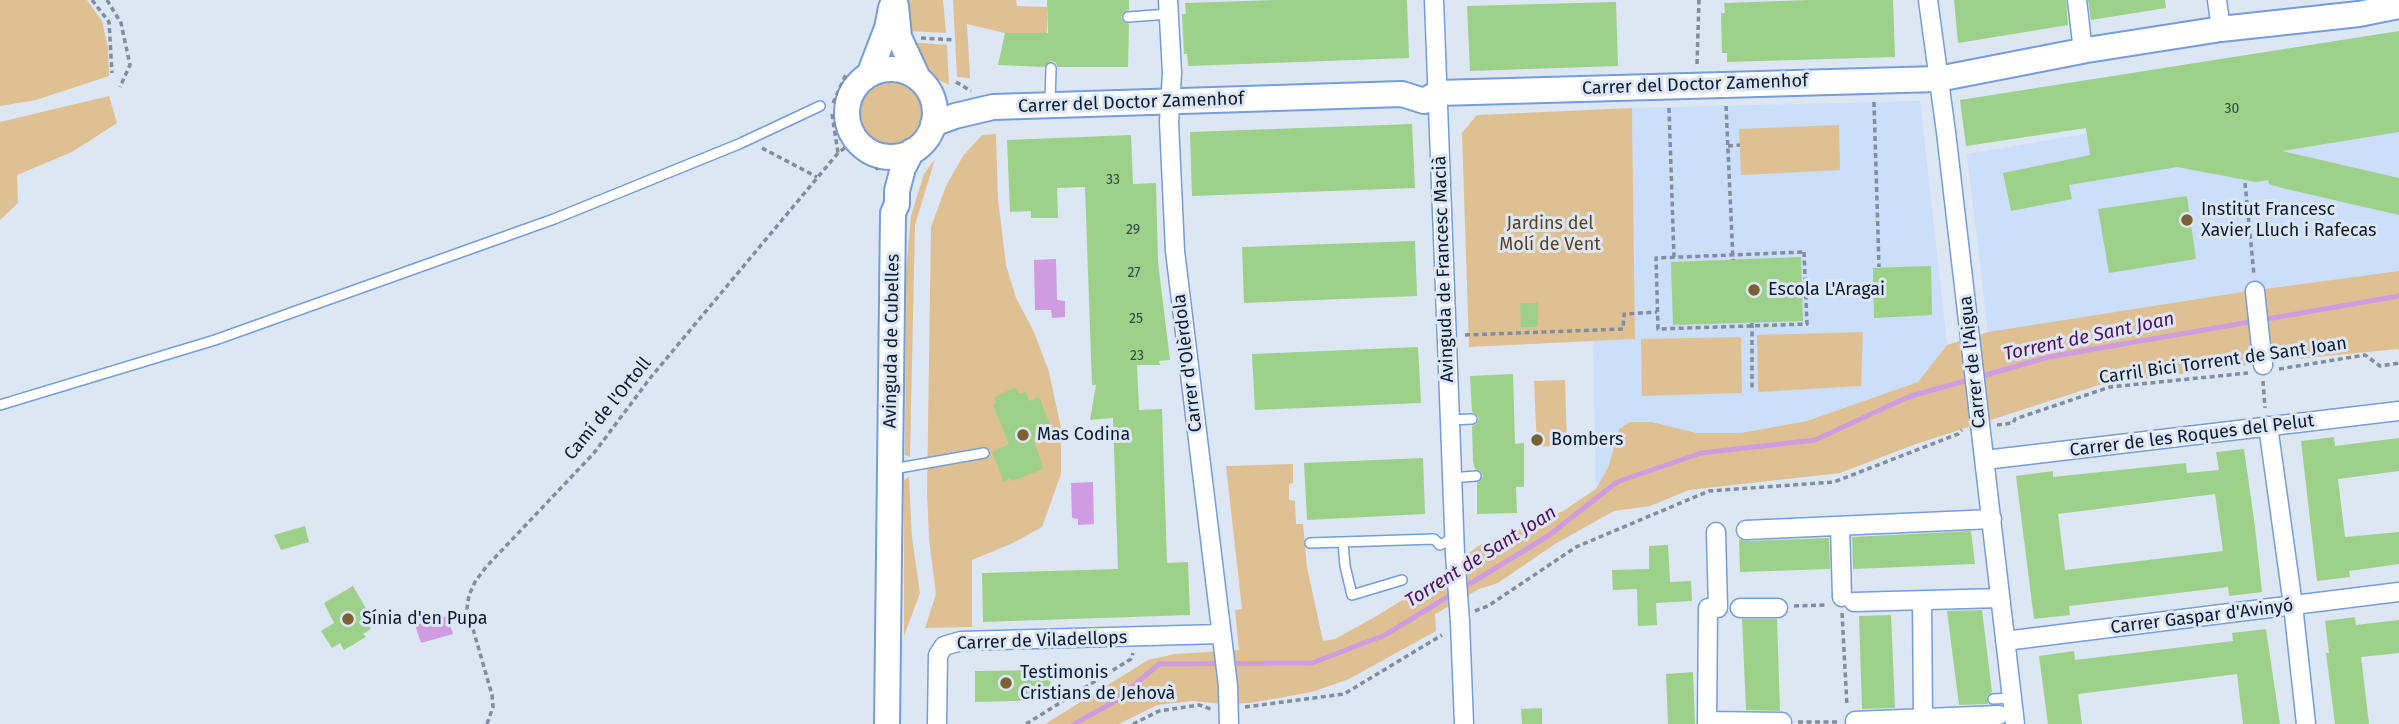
<!DOCTYPE html>
<html>
<head>
<meta charset="utf-8">
<style>
  body { margin:0 }
  canvas { display:block; background:#dde6f3 }
</style>
</head>
<body>
<canvas width="2399" height="724"></canvas>
<script>
const g = document.querySelector('canvas').getContext('2d');
g.lineJoin = 'round';
function fill(path, color) { g.fillStyle = color; g.fill(path, 'evenodd'); }
const shape = rows => new Path2D(rows.map(r => 'M' + r).join(''));
function trace(path, color, width, dash) { g.strokeStyle = color; g.lineWidth = width; g.lineCap = dash ? 'butt' : 'round'; g.setLineDash(dash || []); g.stroke(path); }
function drawText(font, color, halo, rows, align = 'center') {
  g.font = font + ' "Fira Sans",sans-serif'; g.lineWidth = 6; g.setLineDash([]); g.textBaseline = 'middle'; g.strokeStyle = halo; g.fillStyle = color; for (const [text, x, y, turn = 0] of rows) {
    g.save(); g.translate(x, y); g.rotate((+turn || 0) * Math.PI / 180); g.textAlign = isNaN(turn) ? turn : align; if (halo) g.strokeText(text, 0, 0); g.fillText(text, 0, 0); g.restore();
  }
}
fill(shape([
  [2399,81,2399,271,2242,292,1988,332,1967,154],
  [1920,101,1947,345,1918,382,1807,421,1741,433,1697,433,1652,422,1630,422,1619,429,1608,468,1596,489,1593,341,1635,339,1632,108]
]), '#cbdefa');
fill(shape([
  [0,0,87,0,102,21,108,48,109,76,36,100,0,106],
  [907,0,943,0,946,33,908,31],
  [953,0,1016,0,1017,6,1047,7,1047,33,1005,33,967,24,970,78,957,77],
  [909,42,947,45,949,85,937,79,922,65],
  '858 113a33 33 0 1 1 66 0a33 33 0 1 1-66 0Z',
  [109,96,117,123,72,152,17,175,18,203,0,220,0,122],
  [1632,108,1635,339,1469,347,1462,133,1477,115],
  [1839,125,1840,170,1741,175,1739,129],
  [996,134,998,199,1006,265,1016,298,1034,332,1049,372,1061,428,1061,474,1042,527,1013,543,972,560,972,627,925,628,936,594,929,539,927,491,931,227,946,186,963,156,982,135],
  [935,159,915,225,910,457,905,455,906,270,911,216,924,174],
  [2399,271,2399,351,2398,349,2267,362,2099,385,1916,444,1840,473,1689,490,1650,506,1614,511,1555,544,1498,583,1479,589,1435,614,1436,631,1349,679,1312,692,1250,703,1222,704,1193,701,1157,705,1119,724,1045,724,1148,660,1175,654,1239,650,1235,610,1242,609,1226,466,1293,464,1293,483,1289,484,1289,500,1295,501,1296,524,1303,524,1307,567,1323,641,1335,639,1373,618,1432,582,1478,546,1563,511,1596,489,1608,468,1619,429,1630,422,1652,422,1697,433,1741,433,1807,421,1918,382,1947,345,1988,332,2242,292],
  [1863,332,1861,386,1758,392,1757,335],
  [1741,337,1742,393,1642,396,1641,339],
  [1565,380,1567,445,1537,447,1534,381],
  [909,477,912,538,920,593,904,636,904,480]
]), '#dfc093');
fill(shape([
  [1056,259,1057,300,1065,301,1065,317,1052,318,1051,310,1035,310,1034,260],
  [1093,482,1094,524,1078,525,1078,519,1072,518,1071,483],
  [447,616,453,634,421,643,415,625]
]), '#d09ce1');
trace(shape([
  [1463,588,1548,536,1617,482,1701,453,1815,440,1908,397,2049,357,2399,296],
  [1074,724,1114,702,1159,664,1312,663,1385,635,1454,593]
]), '#d09ce1', 5);
fill(shape([
  [1047,0,1129,0,1129,10,1124,12,1121,17,1123,21,1129,24,1128,67,1058,67,1055,62,1051,61,1044,67,998,65,1005,33,1048,33],
  [1276,0,1407,0,1409,58,1188,66,1187,54,1184,54,1182,14,1186,14,1185,3],
  [1810,0,1893,0,1895,57,1727,62,1727,53,1722,53,1721,13,1725,13,1724,3],
  [1954,0,2066,0,2068,25,1958,43],
  [2088,0,2165,0,2166,8,2091,20],
  [1616,2,1618,66,1470,71,1467,6],
  [2399,31,2399,132,2282,151,2399,178,2399,215,2282,188,2269,184,2268,180,2256,182,2177,167,2069,185,2072,199,2011,211,2003,173,2090,155,2086,128,1966,146,1960,100],
  [1412,124,1415,188,1192,196,1190,132],
  [1131,135,1133,184,1156,183,1158,262,1170,360,1159,361,1160,365,1137,365,1139,410,1162,409,1167,563,1188,562,1190,615,983,622,982,573,1118,569,1113,418,1090,420,1096,385,1092,385,1085,187,1057,188,1058,218,1031,218,1031,211,1010,212,1007,140],
  [2187,196,2196,259,2109,273,2098,209],
  [1415,241,1417,296,1244,303,1242,247],
  [1801,257,1803,321,1673,325,1671,262],
  [1931,266,1932,315,1874,318,1873,268],
  [1520,303,1538,303,1538,327,1521,327],
  [1418,347,1421,403,1255,410,1252,354],
  [1513,374,1515,444,1524,443,1524,487,1516,487,1517,513,1477,514,1477,483,1483,476,1481,472,1475,469,1473,461,1472,426,1476,424,1479,419,1477,415,1472,412,1470,376],
  [1015,387,1019,394,1026,392,1029,401,1039,397,1052,429,1033,438,1043,467,1041,470,1012,481,1010,478,1004,482,992,452,1009,444,993,405,996,403,994,398],
  [2334,437,2335,446,2399,438,2399,471,2338,479,2345,537,2399,532,2399,564,2349,571,2350,577,2317,581,2301,441],
  [2244,449,2255,527,2262,592,2229,596,2228,587,2069,606,2070,615,2034,619,2016,476,2053,471,2053,477,2186,463,2187,473,2219,470,2216,452],
  [2215,494,2223,551,2065,570,2058,514],
  [1423,458,1425,514,1307,520,1304,463],
  [305,526,309,542,281,550,274,535],
  [1971,531,1975,564,1853,569,1852,537],
  [1829,538,1830,569,1740,572,1739,539,1746,541],
  [1668,545,1670,582,1691,581,1692,601,1656,603,1657,625,1638,626,1637,589,1613,590,1612,570,1649,569,1649,546],
  [353,586,368,612,362,615,371,629,363,634,366,637,344,650,340,643,332,648,321,631,334,623,324,603],
  [1982,610,1992,692,1987,696,1988,704,1959,705,1947,611],
  [1891,615,1895,708,1862,709,1859,616],
  [2355,617,2356,625,2399,620,2399,653,2361,657,2369,724,2335,724,2326,653,2329,653,2325,621],
  [1742,619,1777,619,1780,711,1746,710],
  [2266,629,2280,724,2243,724,2237,674,2078,694,2082,724,2048,724,2039,656,2074,651,2075,660,2233,641,2232,633],
  [1050,670,1051,700,975,702,975,671],
  [1693,672,1695,724,1668,724,1666,674],
  [1542,708,1542,724,1522,724,1521,709]
]), '#9dd189');
const lane = shape([
  [1128,17,1169,14],
  [1050,104,1051,68],
  [0,405,215,340,554,219,739,144,820,106],
  [1449,420,1472,419],
  [893,469,984,453],
  [1451,478,1476,476],
  [1343,542,1345,566,1352,595,1402,580],
  [1310,543,1434,539,1440,545,1454,538],
  [1993,699,2012,698]
]);
const street = shape([
  [1168,0,1172,73,1169,122,1175,251,1228,686,1229,724],
  [1434,0,1455,554],
  [1928,0,1946,132,2015,724],
  [2077,0,2083,51],
  [2217,0,2221,29],
  [2255,291,2263,365],
  [2268,426,2293,605,2306,724],
  [1985,460,2399,411],
  [1840,526,1842,597],
  [1746,530,1992,519],
  [1922,600,1923,718],
  [1854,602,2000,598],
  [1740,608,1778,608],
  [1460,622,1464,724],
  [2005,641,2399,592],
  [1707,721,1782,722],
  [1855,721,1999,715],
  [937,724,938,655,944,646,961,641,1221,634],
  [1707,724,1708,608,1718,608,1716,532]
]);
const secondary = shape([
  [893,0,896,6,899,37,918,78],
  '847 113a44 44 0 1 1 88 0a44 44 0 1 1-88 0Z',
  [869,75,887,28,891,8],
  [933,124,955,116,993,107,1402,94,1424,101,1438,93,1938,79,2087,50,2221,29,2359,14,2399,6],
  [887,724,893,213,897,204,897,191,903,168,912,151]
]);
trace(lane, '#749dd9', 12);
trace(street, '#749dd9', 21);
trace(secondary, '#749dd9', 28);
trace(shape([
  [92,0,109,22,112,73],
  [107,0,121,23,130,65,120,87],
  [921,38,954,40],
  [1697,64,1699,0],
  [956,82,971,91],
  [851,87,845,96,842,112,843,129,847,136,862,153,873,161,879,172],
  [1874,102,1879,267],
  [833,103,847,72],
  [1726,106,1733,260],
  [1669,108,1674,257],
  [832,114,838,153],
  [1728,146,1740,145],
  [762,148,817,177],
  [2245,183,2254,275],
  [1804,252,1807,324,1658,329,1656,258,1804,252],
  [1752,323,1752,391],
  [1465,335,1623,329,1624,314,1657,312],
  [2279,369,2365,355,2380,366,2399,363],
  [2263,381,2265,408],
  [1997,425,2013,423,2015,419,2110,387,2248,373],
  [1794,606,1828,605],
  [1475,611,1488,606,1576,547,1709,491,1834,482,1958,434,1962,430],
  [1842,613,1847,706],
  [1245,707,1344,694,1442,635],
  [1798,722,1839,722],
  [487,724,493,707,492,695,467,608,469,595,475,582,486,567,594,453,651,377,838,153,856,139],
  [1026,724,1131,659,1133,653],
  [1133,724,1159,711,1199,705,1211,709]
]), '#818d9e', 3.5, [5, 3.5]);
trace(lane, '#fff', 9);
trace(street, '#fff', 18);
trace(secondary, '#fff', 24);
const streetBridge = shape([
  [1455,554,1460,622]
]);
trace(streetBridge, '#749dd9', 21, []);
trace(streetBridge, '#fff', 18);
for (const [x, y, r, color] of [
  [2187,220,7,"#7c6033"],
  [1754,290,7,"#7c6033"],
  [1023,435,7,"#7c6033"],
  [1537,440,7,"#7c6033"],
  [348,619,7,"#7c6033"],
  [1006,683,7,"#7c6033"]
]) { const dot = new Path2D(); dot.arc(x, y, r, 0, 2 * Math.PI); g.fillStyle = color; g.fill(dot); trace(dot, '#dde6f3', 2.5); }
drawText('14px', '#2f4847', null, [
  ["30",2232,109],
  ["33",1113,180],
  ["29",1133,230],
  ["27",1134,273],
  ["25",1136,319],
  ["23",1137,356]
]);
drawText('18px', '#0a1a31', '#dde6f3', [
  ["Carrer del Doctor Zamenhof",1695,85,-2],
  ["Carrer del Doctor Zamenhof",1131,103,-2],
  ["Avinguda de Francesc Macià",1444,269,-92],
  ["Avinguda de Cubelles",892,341,-89],
  ["Carril Bici Torrent de Sant Joan",2223,361,-8],
  ["Carrer de l'Aigua",1973,362,-96],
  ["Carrer d'Olèrdola",1188,363,-97],
  ["Camí de l'Ortoll",608,409,-51],
  ["Carrer de les Roques del Pelut",2192,436,-7],
  ["Carrer Gaspar d'Avinyó",2202,617,-7],
  ["Carrer de Viladellops",1042,641,-2]
]);
drawText('18px', '#0a1a31', '#dde6f3', [
  ["Institut Francesc",2201,210],
  ["Xavier Lluch i Rafecas",2201,231],
  ["Escola L'Aragai",1768,290],
  ["Mas Codina",1037,435],
  ["Bombers",1551,440],
  ["Sínia d'en Pupa",362,619],
  ["Testimonis",1020,673],
  ["Cristians de Jehovà",1020,694]
], 'left');
drawText('18px', '#574220', '#dde6f3', [
  ["Jardins del",1550,224],
  ["Molí de Vent",1550,245]
]);
drawText('italic 19px', '#500f62', '#dde6f3', [
  ["Torrent de Sant Joan",2089,337,-12],
  ["Torrent de Sant Joan",1481,557,-32]
]);
</script>
</body>
</html>
